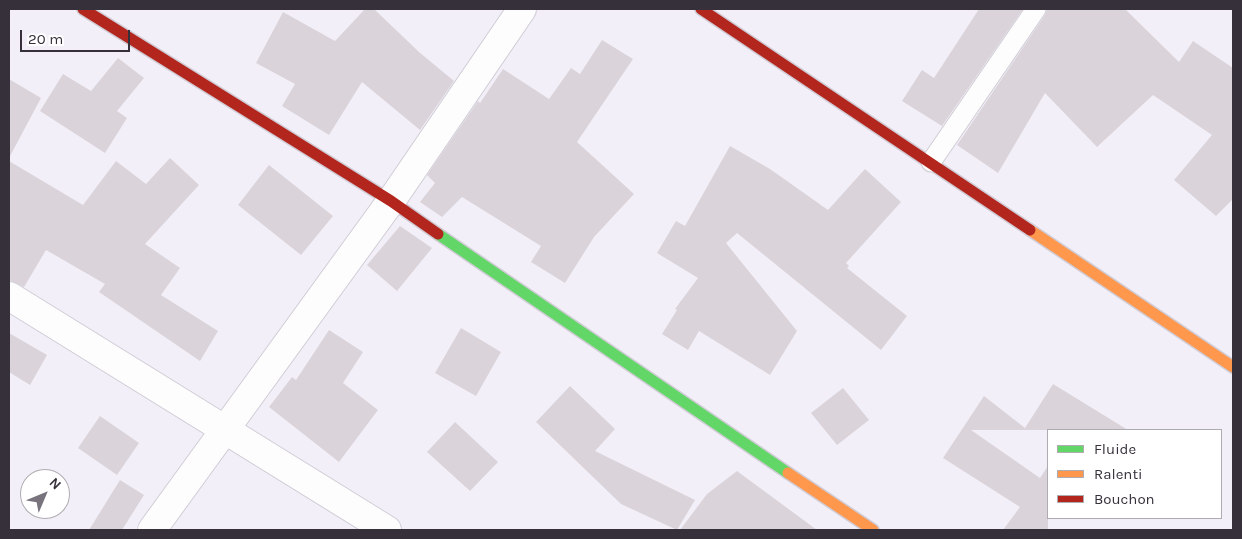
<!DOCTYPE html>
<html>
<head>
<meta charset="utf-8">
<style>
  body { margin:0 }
  #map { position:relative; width:1242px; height:539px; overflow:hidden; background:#f3eff8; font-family:Karla,sans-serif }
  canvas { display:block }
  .frame { position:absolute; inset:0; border:10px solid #36303b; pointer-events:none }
  .legend { position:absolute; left:1047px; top:429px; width:175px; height:90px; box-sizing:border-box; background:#fff; border:1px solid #afacb1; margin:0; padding:6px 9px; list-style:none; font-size:15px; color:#36303b }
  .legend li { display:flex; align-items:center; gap:10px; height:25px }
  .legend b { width:25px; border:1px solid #afacb1 }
  .north { position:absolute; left:20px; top:469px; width:50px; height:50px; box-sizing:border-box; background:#fff; border:1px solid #afacb1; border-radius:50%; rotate:45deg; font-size:14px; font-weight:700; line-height:20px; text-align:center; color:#36303b }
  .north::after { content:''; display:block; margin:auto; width:18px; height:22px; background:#78737d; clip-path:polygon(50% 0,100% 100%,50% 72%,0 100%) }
  .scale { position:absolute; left:20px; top:30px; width:110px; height:22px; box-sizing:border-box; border:2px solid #36303b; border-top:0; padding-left:6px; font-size:15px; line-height:18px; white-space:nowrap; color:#36303b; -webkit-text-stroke:4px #fff; paint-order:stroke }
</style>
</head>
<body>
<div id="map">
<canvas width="1242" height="539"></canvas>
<div class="frame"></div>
<ul class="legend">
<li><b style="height:6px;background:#63d668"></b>Fluide</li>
<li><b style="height:6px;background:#ff974d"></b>Ralenti</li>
<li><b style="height:6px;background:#b3261e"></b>Bouchon</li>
</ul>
<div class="north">N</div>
<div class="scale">20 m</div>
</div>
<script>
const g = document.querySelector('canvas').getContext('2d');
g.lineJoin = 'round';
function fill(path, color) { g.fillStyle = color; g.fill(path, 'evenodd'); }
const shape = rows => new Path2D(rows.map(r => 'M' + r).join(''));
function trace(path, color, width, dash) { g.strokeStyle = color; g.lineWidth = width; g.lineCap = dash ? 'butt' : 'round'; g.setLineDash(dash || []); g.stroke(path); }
fill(shape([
  [365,9,374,9,419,52,454,81,420,130,362,82,329,135,282,106,295,84,256,63,283,12,335,41],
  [979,9,1023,9,942,126,902,101,922,70,934,78],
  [1047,9,1125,9,1179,62,1193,41,1233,68,1233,199,1216,216,1174,180,1212,135,1153,95,1097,147,1045,93,998,173,957,145,1045,15],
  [602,40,633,59,577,142,634,194,594,237,565,283,531,262,541,246,462,197,442,217,420,202,435,183,427,175,478,101,480,103,503,69,549,99,571,68,580,74],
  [118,58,144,78,117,111,127,118,105,153,40,111,63,74,91,91],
  [9,79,41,98,9,158],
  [730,146,770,169,828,210,865,169,901,202,846,263,849,266,847,268,907,316,881,350,737,233,726,243,797,331,770,375,699,331,688,350,662,334,677,310,675,309,698,278,657,253,676,221,685,226],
  [170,158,199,185,145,244,180,268,161,295,218,331,200,361,99,292,105,284,46,250,24,287,9,280,9,161,83,205,116,161,146,184],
  [269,165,333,216,301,255,238,205],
  [400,226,432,248,397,291,367,265],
  [461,328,501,352,476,396,435,373],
  [329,330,363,352,343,383,378,410,339,462,269,407,292,377,296,380],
  [9,333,47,355,30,385,9,372],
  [1053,384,1128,430,971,430,1040,478,1048,466,1048,530,1003,530,1020,507,943,458,984,396,1025,428],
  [570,386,615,429,595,451,695,500,677,530,621,504,536,422],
  [843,388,869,420,837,445,811,413],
  [100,416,139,443,117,475,78,448],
  [455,422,498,462,470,491,427,452],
  [737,471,817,530,680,530,707,494],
  [120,480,144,495,122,530,89,530]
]), '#dad3da');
const lane = shape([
  [931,162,1036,9]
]);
const street = shape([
  [9,296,387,530],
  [152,530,391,201,522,9]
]);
const fast = shape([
  [438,234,788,473]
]);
const slow = shape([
  [1030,230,1233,367],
  [788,473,873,530]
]);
const jam = shape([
  [83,9,391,201,438,234],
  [701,9,1030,230]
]);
trace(lane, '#d0ccd5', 21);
trace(street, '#d0ccd5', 30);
trace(fast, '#d0ccd5', 14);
trace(slow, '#d0ccd5', 14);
trace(jam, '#d0ccd5', 14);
trace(lane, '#fdfdfe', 19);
trace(street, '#fdfdfe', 28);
trace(fast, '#63d668', 11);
trace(slow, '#ff974d', 11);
trace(jam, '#b3261e', 11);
</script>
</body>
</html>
